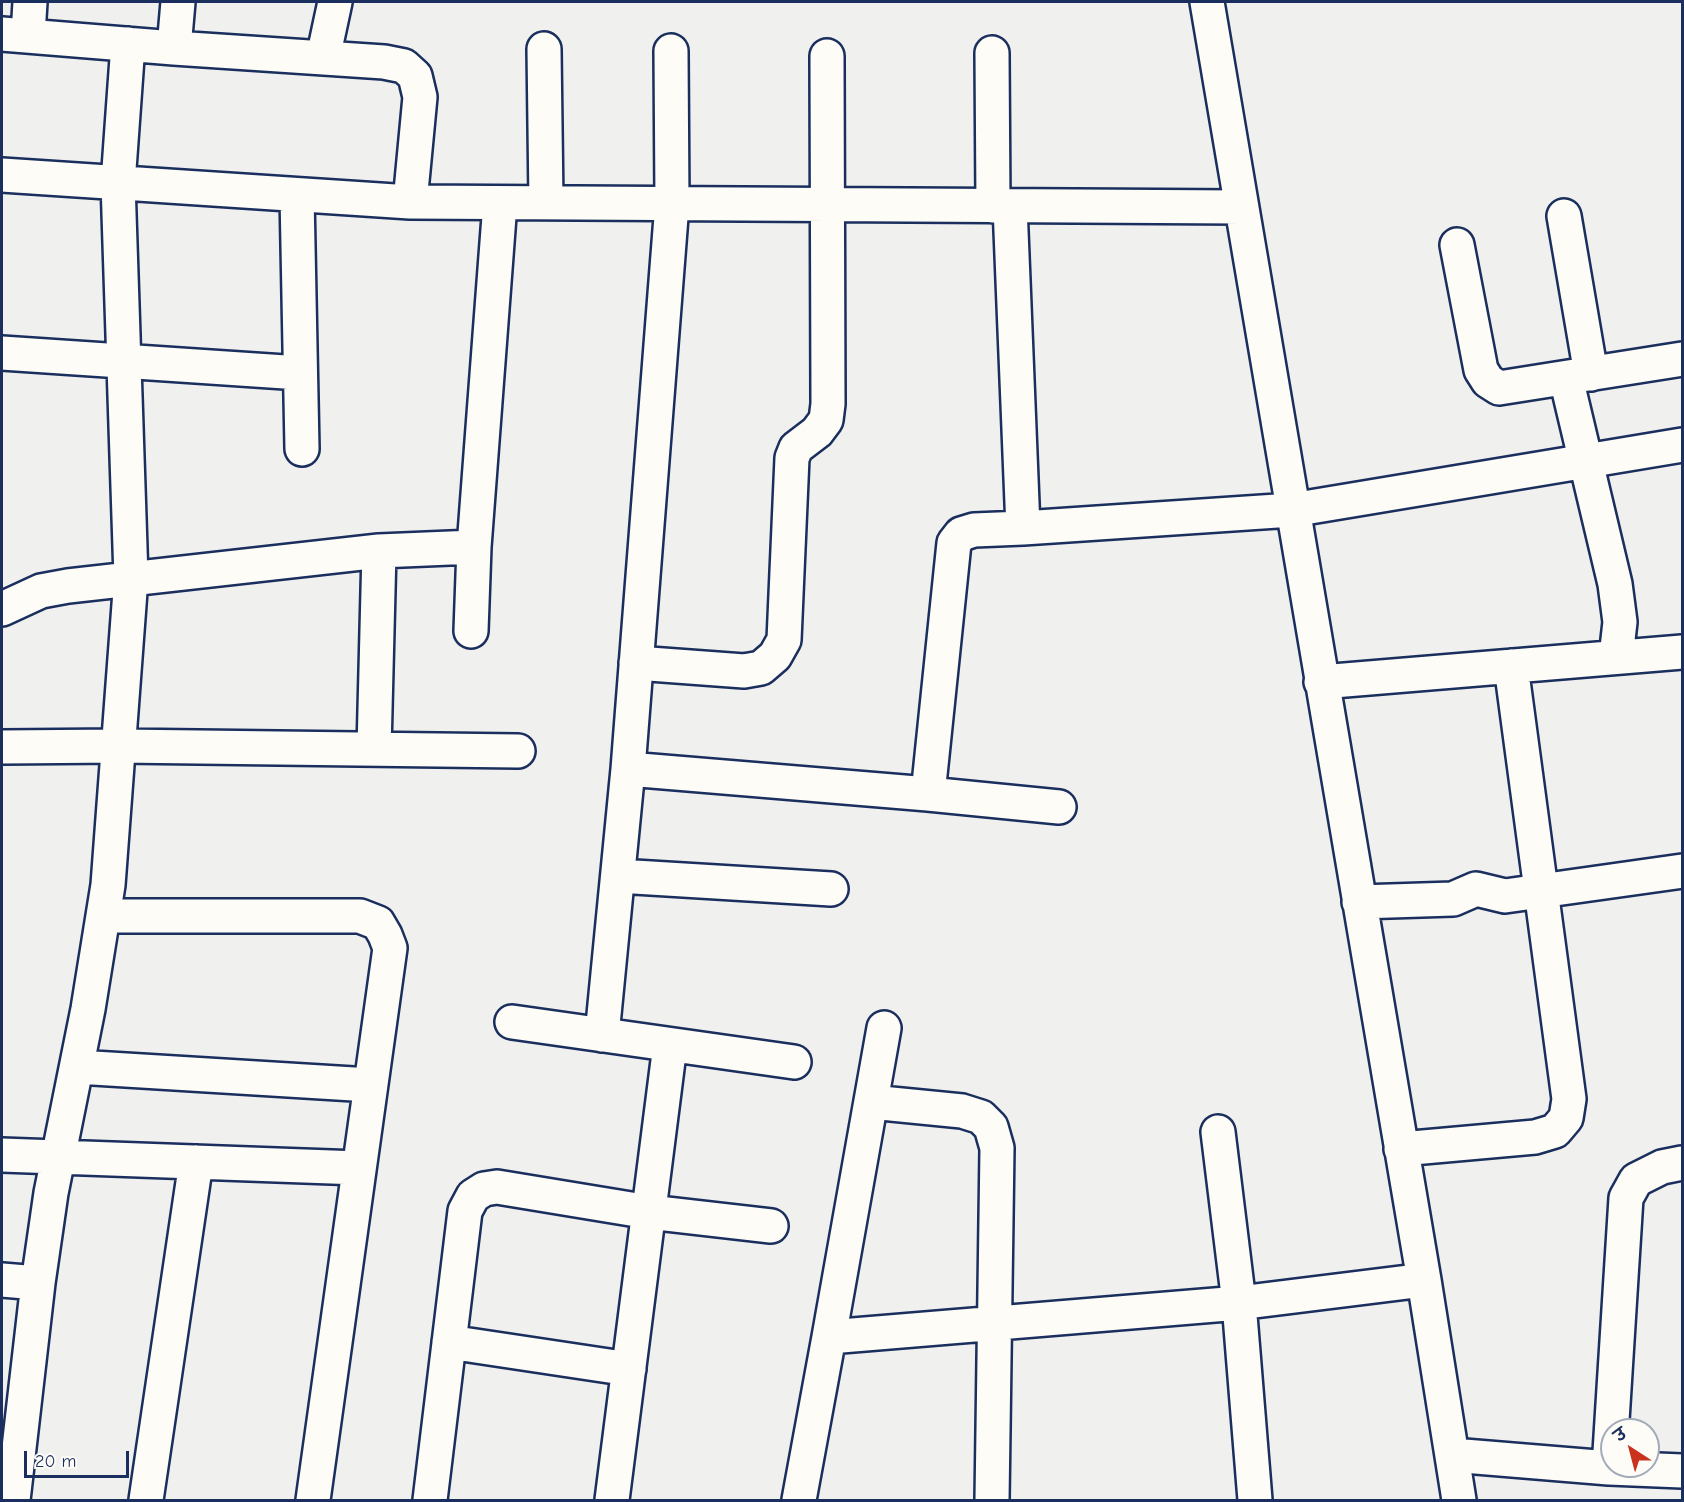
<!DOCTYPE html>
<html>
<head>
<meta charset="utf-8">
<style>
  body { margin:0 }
  #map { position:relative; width:1684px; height:1502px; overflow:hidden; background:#f0f0ee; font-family:"Comic Neue","Playpen Sans Deva",sans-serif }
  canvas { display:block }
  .frame { position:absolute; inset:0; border:3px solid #1b2f5e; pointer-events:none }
  .north { position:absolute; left:1600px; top:1418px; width:60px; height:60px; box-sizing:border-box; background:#fdfcf7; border:2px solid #a3aaba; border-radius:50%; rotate:324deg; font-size:16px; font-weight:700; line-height:24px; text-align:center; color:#1b2f5e }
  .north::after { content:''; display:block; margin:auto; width:21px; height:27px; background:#c8321e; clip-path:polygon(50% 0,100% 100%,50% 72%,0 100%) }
  .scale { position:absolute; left:24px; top:1451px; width:105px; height:27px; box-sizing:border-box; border:3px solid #1b2f5e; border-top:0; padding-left:8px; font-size:18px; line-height:21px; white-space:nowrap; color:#1b2f5e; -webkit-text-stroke:4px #fdfcf7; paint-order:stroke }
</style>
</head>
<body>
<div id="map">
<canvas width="1684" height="1502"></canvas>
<div class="frame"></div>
<div class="north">उ</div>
<div class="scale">20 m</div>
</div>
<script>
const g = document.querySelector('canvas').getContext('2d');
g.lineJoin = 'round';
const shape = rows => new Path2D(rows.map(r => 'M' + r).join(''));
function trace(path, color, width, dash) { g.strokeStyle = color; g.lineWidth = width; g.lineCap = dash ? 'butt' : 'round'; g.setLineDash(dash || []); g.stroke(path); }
const minor = shape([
  [1207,2,1424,1280,1459,1500],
  [2,34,174,48,384,62,404,66,415,76,420,97,410,202],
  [28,35,30,2],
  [174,48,178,2],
  [544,49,546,203],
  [992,53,993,206],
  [323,58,335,2],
  [2,175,410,202,1241,207],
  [297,195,302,449],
  [1564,216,1591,374],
  [1457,245,1481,370,1488,381,1499,388,1682,359],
  [2,353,300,373],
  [1566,378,1615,584,1620,622,1616,657],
  [1023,528,1292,510,1682,445],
  [2,609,41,591,68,586,379,551,474,547,500,203],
  [471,631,474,547],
  [636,663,744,671,761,668,775,656,784,640,792,458,796,448,817,432,826,420,828,404,827,56],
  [1321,682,1682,652],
  [2,747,119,746,518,751],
  [374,749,379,551],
  [628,769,928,794,954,543,961,534,974,530,1023,528,1010,206],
  [928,794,1059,807],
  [618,876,831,889],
  [1359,902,1453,899,1476,889,1505,896,1682,871],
  [103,916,360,916,378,923,385,935,390,948,313,1500],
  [512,1022,794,1062],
  [602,1035,628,769,672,204,671,51],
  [77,1067,370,1085],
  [871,1102,962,1111,981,1117,991,1127,997,1148,992,1500],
  [1218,1132,1239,1303,1255,1500],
  [1401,1149,1535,1137,1555,1131,1566,1118,1569,1099,1511,666],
  [2,1155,359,1168],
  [2,1280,38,1283],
  [829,1337,884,1028],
  [449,1342,629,1369],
  [1452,1455,1609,1468,1626,1198,1636,1180,1662,1167,1682,1163],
  [1609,1468,1682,1471],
  [13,1500,38,1283,51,1193,88,1009,108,885,131,578,118,183,128,44],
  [146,1500,196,1162],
  [430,1500,465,1211,473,1196,484,1189,497,1187,649,1212,771,1226],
  [612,1500,670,1045],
  [799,1500,829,1337,1239,1303,1424,1280]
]);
trace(minor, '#1b2f5e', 38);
trace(minor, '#fdfcf7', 33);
</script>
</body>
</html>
